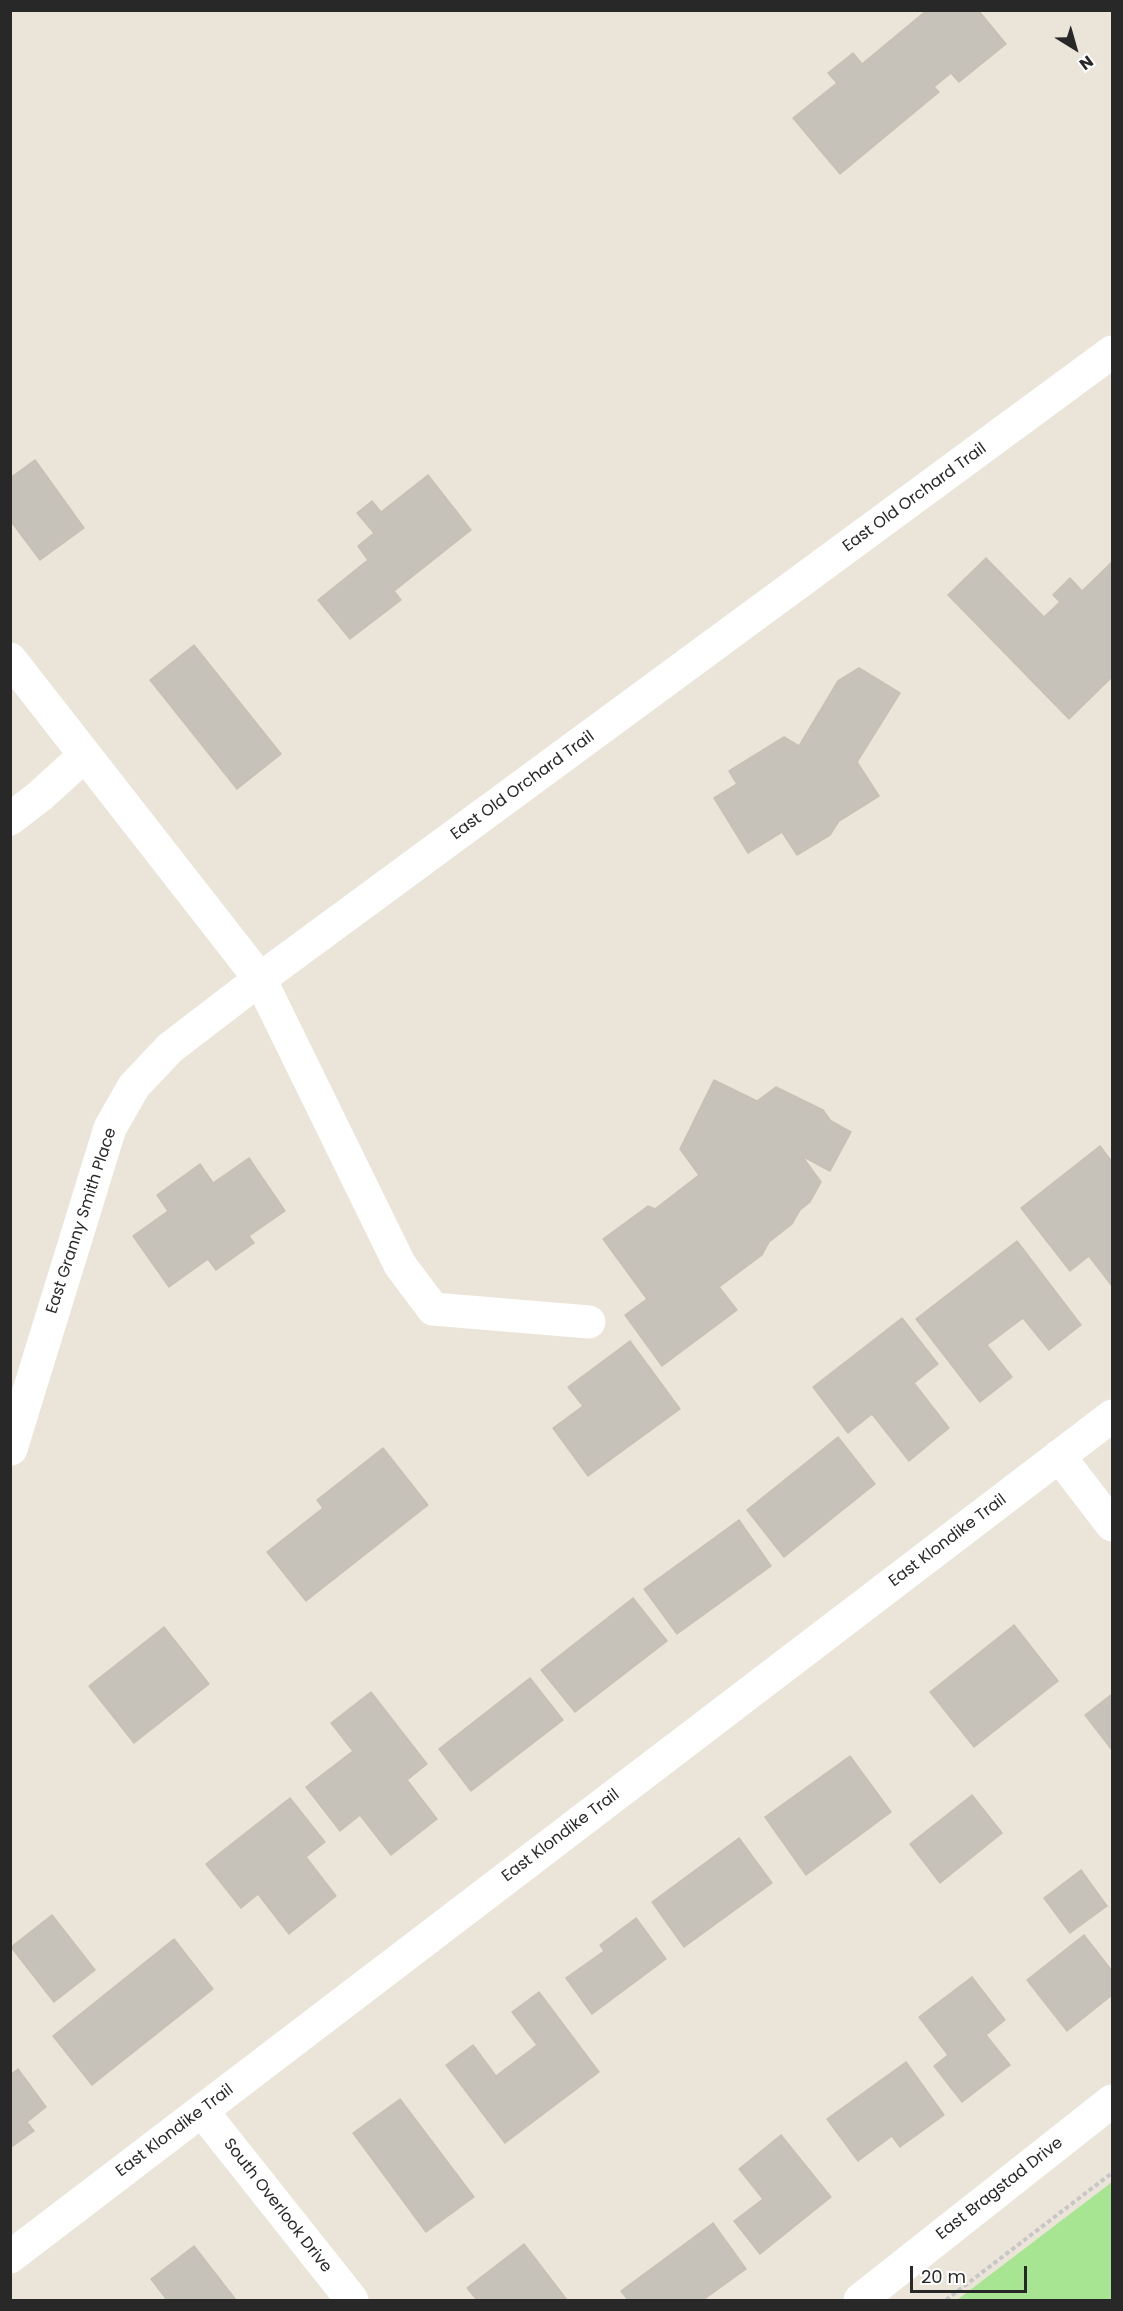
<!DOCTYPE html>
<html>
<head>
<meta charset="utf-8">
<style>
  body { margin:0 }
  #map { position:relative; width:1123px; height:2311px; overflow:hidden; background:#ebe5d9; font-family:Poppins,sans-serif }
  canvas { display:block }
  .frame { position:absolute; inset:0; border:12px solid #282828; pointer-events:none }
  .north { position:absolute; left:1045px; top:18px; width:60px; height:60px; -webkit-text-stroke:4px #fff; paint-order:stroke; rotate:143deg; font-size:16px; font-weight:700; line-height:24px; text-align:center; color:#282828 }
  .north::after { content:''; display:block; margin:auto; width:21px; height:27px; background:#282828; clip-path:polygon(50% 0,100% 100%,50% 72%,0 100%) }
  .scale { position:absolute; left:910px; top:2266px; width:117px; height:27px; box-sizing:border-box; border:3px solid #282828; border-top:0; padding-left:8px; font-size:18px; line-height:21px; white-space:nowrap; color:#282828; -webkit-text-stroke:4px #fff; paint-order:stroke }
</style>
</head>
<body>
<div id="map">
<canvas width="1123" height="2311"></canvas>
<div class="frame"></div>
<div class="north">N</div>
<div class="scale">20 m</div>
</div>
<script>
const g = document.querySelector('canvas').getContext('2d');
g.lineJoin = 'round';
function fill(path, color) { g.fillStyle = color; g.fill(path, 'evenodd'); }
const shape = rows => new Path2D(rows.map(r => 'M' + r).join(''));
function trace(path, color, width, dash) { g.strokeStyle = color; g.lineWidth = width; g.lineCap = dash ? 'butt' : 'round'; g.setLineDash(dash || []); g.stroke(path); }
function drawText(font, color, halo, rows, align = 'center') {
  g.font = font + ' Poppins,sans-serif'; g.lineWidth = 4.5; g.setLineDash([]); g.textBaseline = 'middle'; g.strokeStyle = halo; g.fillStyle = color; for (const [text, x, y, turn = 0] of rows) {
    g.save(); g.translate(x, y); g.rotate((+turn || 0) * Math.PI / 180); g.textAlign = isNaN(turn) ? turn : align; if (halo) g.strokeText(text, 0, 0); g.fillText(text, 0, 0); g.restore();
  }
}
fill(shape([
  [1112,2182,1112,2300,957,2300]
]), '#a7e592');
const building = shape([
  [927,10,978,10,1006,44,959,82,951,73,934,87,939,92,840,174,793,118,837,83,828,73,853,53,862,64,927,10],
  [35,460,84,528,40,560,10,520,10,478,35,460],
  [428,475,471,530,394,591,401,600,350,639,318,600,368,560,358,546,374,533,357,513,372,501,381,512,428,475],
  [986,558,1044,617,1060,602,1053,595,1070,578,1082,591,1112,562,1112,677,1069,719,948,595,986,558],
  [194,645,281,754,237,789,150,680,194,645],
  [859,668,900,693,857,762,879,796,839,821,830,835,797,855,782,832,748,853,714,798,737,784,729,771,784,737,799,746,838,681,859,668],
  [714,1080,757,1101,776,1087,823,1110,831,1121,851,1132,830,1171,802,1156,821,1182,810,1202,800,1210,792,1224,769,1242,762,1255,719,1287,737,1310,662,1366,625,1315,647,1299,603,1239,648,1206,655,1209,699,1175,680,1149,714,1080],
  [1100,1146,1112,1162,1112,1286,1089,1256,1070,1271,1021,1208,1100,1146],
  [249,1158,285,1211,249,1236,254,1243,216,1270,208,1259,169,1287,133,1236,168,1211,157,1195,200,1164,213,1183,249,1158],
  [1017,1241,1081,1325,1049,1350,1023,1318,987,1345,1012,1377,980,1402,916,1319,1017,1241],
  [902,1318,938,1364,914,1383,949,1428,909,1461,872,1414,848,1433,813,1387,902,1318],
  [630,1341,680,1409,588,1476,553,1428,583,1406,568,1387,630,1341],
  [838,1437,875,1484,784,1557,747,1510,838,1437],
  [383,1448,428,1505,306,1601,267,1552,323,1508,317,1500,383,1448],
  [739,1520,771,1566,677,1634,644,1589,739,1520],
  [633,1598,667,1641,575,1712,541,1670,633,1598],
  [1014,1625,1058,1681,974,1747,930,1692,1014,1625],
  [164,1627,209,1684,134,1743,89,1686,164,1627],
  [530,1678,563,1720,471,1791,439,1749,530,1678],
  [371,1692,427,1764,407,1780,437,1819,391,1855,360,1815,340,1831,306,1787,353,1751,331,1723,371,1692],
  [1112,1694,1112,1750,1085,1715,1112,1694],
  [850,1756,891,1812,806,1875,765,1817,850,1756],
  [972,1795,1002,1833,940,1883,910,1844,972,1795],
  [290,1798,325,1842,306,1857,336,1896,289,1934,258,1894,241,1908,206,1864,290,1798],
  [739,1838,772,1883,684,1947,652,1902,739,1838],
  [1081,1870,1107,1906,1070,1933,1044,1898,1081,1870],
  [52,1915,95,1970,54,2002,11,1947,52,1915],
  [636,1918,666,1959,592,2014,566,1978,604,1951,600,1945,636,1918],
  [1084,1935,1112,1971,1112,1995,1067,2031,1027,1980,1084,1935],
  [174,1939,213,1989,92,2085,53,2036,174,1939],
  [972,1977,1005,2020,986,2035,1010,2065,962,2102,934,2066,948,2055,919,2017,972,1977],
  [539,1992,599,2072,505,2143,446,2065,473,2045,496,2076,537,2045,512,2012,539,1992],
  [906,2062,944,2115,900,2147,892,2136,858,2161,827,2119,906,2062],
  [18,2069,46,2107,27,2122,34,2131,10,2148,10,2075,18,2069],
  [400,2099,474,2197,426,2232,353,2133,400,2099],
  [781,2135,831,2197,760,2254,734,2221,763,2199,739,2169,781,2135],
  [713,2223,746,2269,703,2300,628,2300,621,2291,713,2223],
  [524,2244,567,2300,477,2300,467,2288,524,2244],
  [194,2246,236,2300,167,2300,151,2279,194,2246]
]);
fill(building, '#c6c2b9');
trace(building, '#c7c1b3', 1.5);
trace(shape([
  [946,2300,1112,2173]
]), '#c7c7c7', 4, [4.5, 3]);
trace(shape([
  [10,659,260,979,1112,352],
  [10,819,40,796,85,755],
  [11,1449,110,1128,134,1086,170,1048,260,979,400,1265,433,1309,589,1322],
  [1059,1456,1112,1525],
  [202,2111,352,2300],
  [10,2257,1112,1416],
  [860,2300,1112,2101]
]), '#fff', 33);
drawText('16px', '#282828', '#fff', [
  ["East Old Orchard Trail",915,498,-36],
  ["East Old Orchard Trail",523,786,-36],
  ["East Granny Smith Place",82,1221,-72],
  ["East Klondike Trail",948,1541,-37],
  ["East Klondike Trail",561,1836,-37],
  ["East Klondike Trail",175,2131,-37],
  ["East Bragstad Drive",1000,2189,-38],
  ["South Overlook Drive",277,2206,52]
]);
</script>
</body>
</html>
